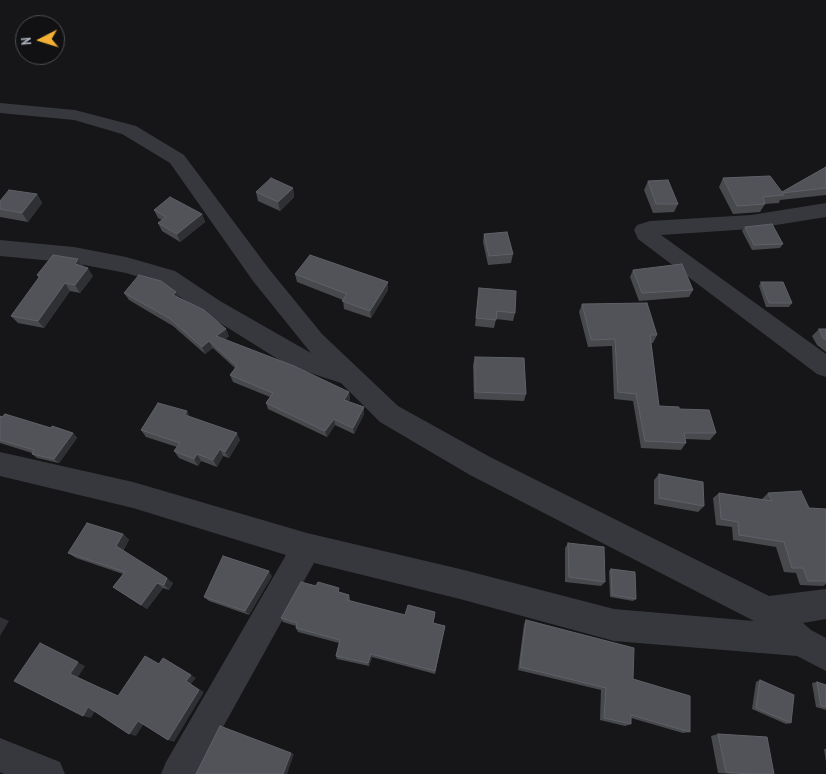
<!DOCTYPE html>
<html>
<head>
<meta charset="utf-8">
<style>
  body { margin:0 }
  #map { position:relative; width:826px; height:774px; overflow:hidden; background:#161618; font-family:"PT Sans Narrow",sans-serif }
  canvas { display:block }
  .north { position:absolute; left:15px; top:15px; width:50px; height:50px; box-sizing:border-box; background:#111113; border:1px solid #4d4f55; border-radius:50%; rotate:265deg; font-size:14px; font-weight:700; line-height:20px; text-align:center; color:#a8adb8 }
  .north::after { content:''; display:block; margin:auto; width:18px; height:22px; background:#f2b134; clip-path:polygon(50% 0,100% 100%,50% 72%,0 100%) }
</style>
</head>
<body>
<div id="map">
<canvas width="826" height="774"></canvas>
<div class="north">N</div>
</div>
<script>
const g = document.querySelector('canvas').getContext('2d');
g.lineJoin = 'round';
const shape = rows => new Path2D(rows.map(r => 'M' + r).join(''));
function fill(path, color) { g.fillStyle = color; g.fill(path, 'evenodd'); }
function trace(path, color, width, dash) { g.strokeStyle = color; g.lineWidth = width; g.lineCap = dash ? 'butt' : 'round'; g.setLineDash(dash || []); g.stroke(path); }
fill(shape([
  [0,103,75,110,136,126,184,155,269,269,322,334,398,406,490,457,769,596,826,589,826,619,803,623,811,630,826,638,826,671,797,656,614,641,460,599,314,563,197,774,161,774,166,762,286,555,133,508,0,476,0,452,133,482,307,533,460,569,614,609,754,621,470,475,380,422,341,383,289,366,204,313,159,283,126,273,74,263,0,256,0,240,74,247,126,257,175,271,220,301,311,353,253,281,170,163,122,134,74,120,0,113,0,103],
  [826,203,826,217,751,229,661,235,826,354,826,377,817,374,638,239,634,230,637,225,650,221,751,215,826,203],
  [0,738,60,762,65,774,4,774,0,772,0,738]
]), '#37383d');
fill(shape([
  [826,167,826,195,780,200,779,203,765,204,760,212,733,214,719,187,723,178,782,192],
  [648,181,678,204,674,212,653,213,644,190],
  [293,188,294,197,280,211,258,201,256,192],
  [37,194,42,203,28,222,0,217,0,201],
  [154,210,202,214,205,222,180,242,162,231,158,223,162,220,158,218],
  [745,227,783,244,780,248,752,250,742,231],
  [484,234,513,254,511,263,488,265,483,242],
  [78,259,83,266,93,276,80,293,70,291,44,328,18,323,11,316,39,278,37,275],
  [633,270,693,290,689,297,639,301,630,277],
  [295,274,388,290,371,318,344,309,343,300,297,282],
  [761,282,792,303,789,307,766,307,759,286],
  [479,288,515,313,513,321,496,319,494,328,475,326],
  [124,293,180,298,229,336,224,340,349,392,350,399,348,402,364,407,364,414,354,434,335,425,327,437,268,409,266,403,270,397,233,382,230,375,235,368,213,348,205,354,173,326,129,300],
  [582,304,657,335,653,343,651,343,659,406,679,409,716,433,710,440,685,439,686,443,681,450,641,448,633,401,614,399,612,346,588,347,579,312],
  [819,329,826,329,826,352,817,345,812,336],
  [475,357,526,394,524,401,474,399,473,365],
  [0,416,73,433,77,438,59,463,37,458,32,454,32,453,0,443],
  [190,417,240,440,229,458,223,456,217,467,201,461,198,466,179,458,174,451,177,447,146,437,141,430],
  [659,474,704,506,698,512,654,504,654,480],
  [719,493,762,500,762,499,768,493,809,508,826,509,826,584,823,586,800,585,796,573,784,572,776,547,733,540,732,527,716,525,713,498],
  [123,534,129,540,123,551,173,583,169,590,163,588,147,609,113,587,123,574,76,558,68,553],
  [568,543,605,582,601,586,565,582,565,548],
  [611,569,636,599,633,601,610,597,609,571],
  [272,576,249,615,209,601,204,597],
  [316,586,341,592,349,595,350,599,350,601,405,615,435,616,433,623,445,626,435,674,372,657,369,666,337,659,336,656,339,643,298,632,296,628,296,626,283,622,281,618],
  [526,620,633,679,690,732,683,733,631,718,631,724,625,726,600,720,601,690,518,670,524,624],
  [760,680,791,723,786,724,752,709,756,682],
  [817,682,826,685,826,710,816,707,812,683],
  [718,734,774,774,732,774,718,773,711,736],
  [824,749,826,749,826,762]
]), '#47494d');
fill(shape([
  [293,188,294,197,280,211,278,202],
  [37,194,42,203,28,222,22,213],
  [202,214,205,222,180,242,177,234],
  [78,259,83,267,75,264],
  [88,268,93,276,80,293,75,285],
  [388,282,388,290,371,318,370,311],
  [65,283,70,291,44,328,38,321],
  [176,292,180,299,173,295],
  [226,329,229,336,219,344,216,336],
  [209,341,213,348,205,354,202,347],
  [349,392,350,399,345,407,344,400],
  [364,407,364,414,354,434,353,428],
  [187,411,191,419,185,415],
  [334,419,335,425,327,437,325,431],
  [73,433,77,438,59,463,54,459],
  [237,433,240,440,229,458,225,452],
  [220,449,223,456,217,467,213,460],
  [197,454,201,461,198,466,194,459],
  [123,534,129,540,122,552,116,546],
  [269,571,272,576,249,615,245,611],
  [167,578,173,583,169,590,164,585],
  [157,583,163,588,147,609,141,605],
  [0,617,9,621,0,636],
  [40,643,85,666,78,677,125,699,70,674],
  [371,654,372,657,369,666,368,663],
  [163,658,196,678,191,684,204,692,174,742,168,740,186,681],
  [88,707,96,709,91,718,83,716],
  [138,721,145,722,136,736,129,734],
  [291,753,294,754,287,774,283,774]
]), '#2f3033');
const building = shape([
  [826,167,826,188,782,193,784,195,763,197,765,204,737,206,723,178,770,176,782,192,826,167],
  [271,178,293,188,278,202,256,192,271,178],
  [668,180,678,204,656,204,648,181,668,180],
  [9,190,37,194,22,213,0,209,0,201,9,190],
  [170,197,202,214,177,234,158,223,166,217,154,210,170,197],
  [772,224,783,244,754,245,745,227,772,224],
  [507,232,513,254,489,256,484,234,507,232],
  [53,255,78,259,75,264,88,268,75,285,65,283,38,321,11,316,40,276,37,275,53,255],
  [310,255,388,282,370,311,342,301,347,294,295,274,310,255],
  [682,264,693,290,642,293,633,270,682,264],
  [139,275,161,281,176,292,173,295,204,310,226,329,216,336,294,366,349,392,344,400,364,407,353,428,334,419,325,431,266,403,273,393,230,375,237,366,209,341,202,347,169,318,124,293,139,275],
  [761,282,783,282,792,303,769,303,761,282],
  [479,288,516,291,515,313,497,311,496,320,476,318,479,288],
  [647,303,657,335,650,335,659,406,679,407,679,409,709,410,716,433,684,433,686,443,645,441,636,394,618,392,615,339,591,340,582,304,647,303],
  [819,329,826,329,826,340,823,338,819,329],
  [475,357,524,358,526,394,475,392,475,357],
  [158,403,187,411,185,415,237,433,225,452,220,449,213,460,197,454,194,459,174,451,180,443,141,430,158,403],
  [5,414,51,428,52,426,73,433,54,459,32,454,34,450,0,440,0,416,2,417,5,414],
  [659,474,703,482,704,506,659,498,659,474],
  [801,491,809,508,826,509,826,581,808,581,803,568,792,568,784,542,739,535,738,522,721,519,719,493,772,501,768,493,801,491],
  [87,523,123,534,116,546,167,578,164,585,157,583,141,605,113,587,125,572,68,553,87,523],
  [568,543,604,547,605,582,569,577,568,543],
  [223,556,269,571,245,611,204,597,223,556],
  [611,569,635,572,636,599,612,595,611,569],
  [301,582,316,586,318,582,339,588,338,592,349,595,347,600,405,615,408,605,435,612,433,623,445,626,435,671,371,654,368,663,336,656,340,640,296,628,297,623,281,618,301,582],
  [526,620,634,648,633,679,690,696,690,732,631,715,631,724,604,718,606,688,520,667,526,620],
  [40,643,78,662,70,674,118,696,145,656,159,664,163,658,191,675,186,681,199,690,168,740,138,721,129,734,88,707,83,716,14,681,40,643],
  [760,680,794,695,791,723,756,708,760,680],
  [817,682,826,685,826,707,821,706,817,682],
  [220,726,291,753,283,774,196,774,220,726],
  [718,734,767,737,774,774,749,774,726,772,718,734]
]);
fill(building, '#525359');
trace(building, '#5f6168', 1);
</script>
</body>
</html>
